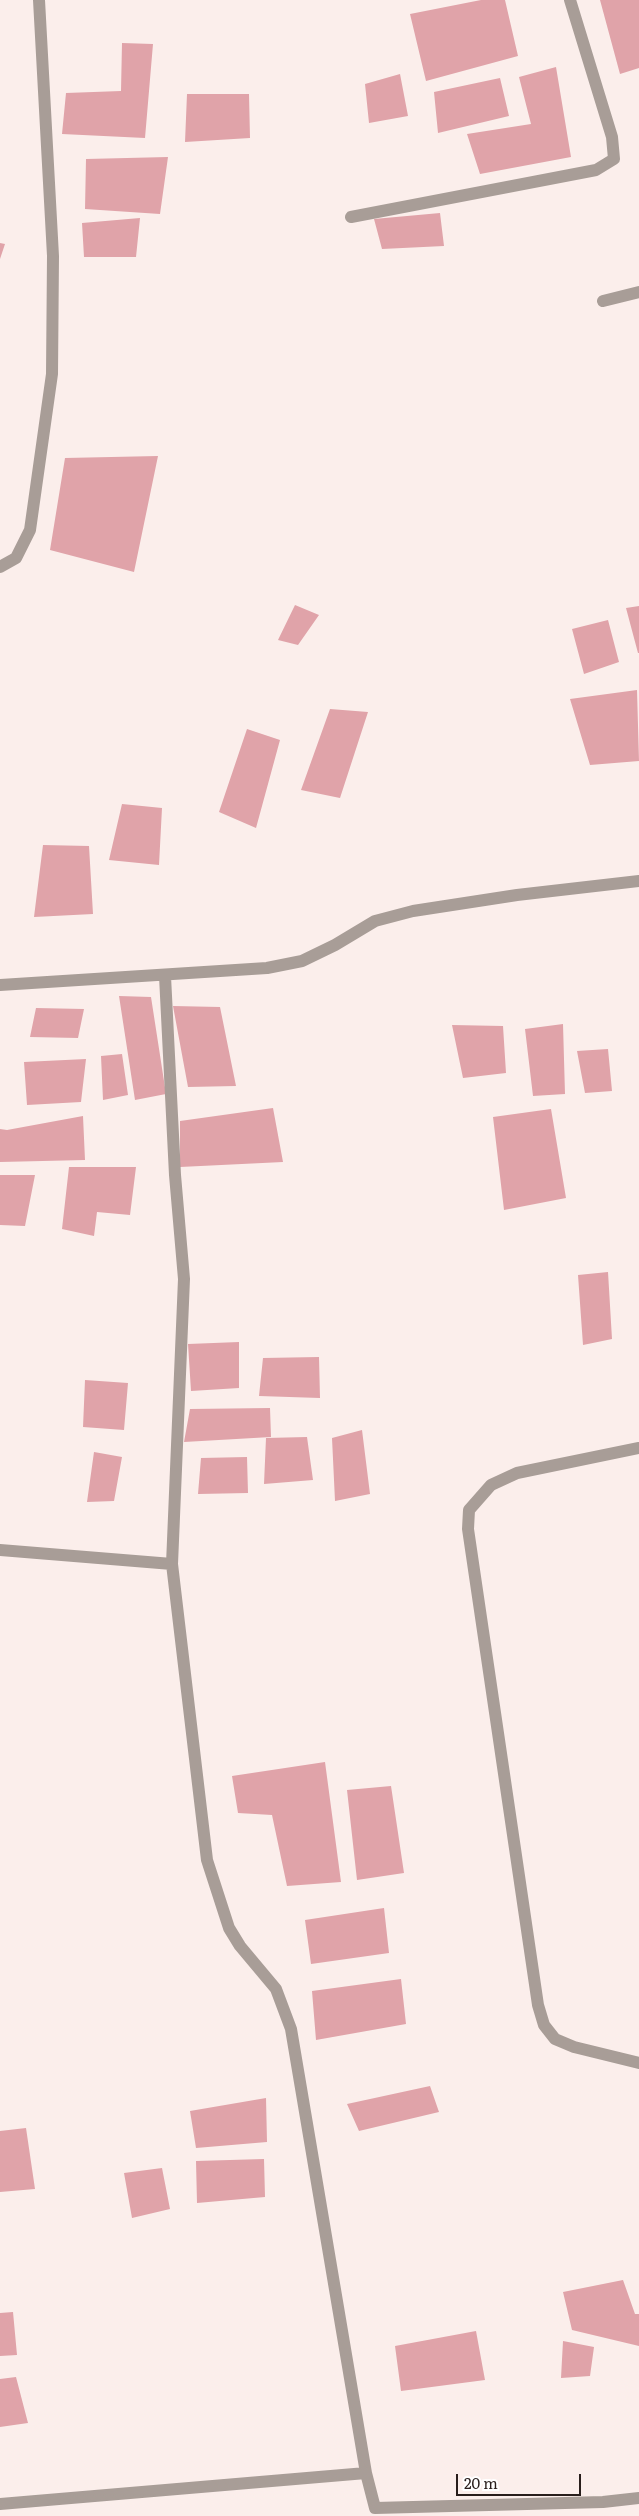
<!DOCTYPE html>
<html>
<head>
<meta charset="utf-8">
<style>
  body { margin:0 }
  #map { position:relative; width:639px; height:2516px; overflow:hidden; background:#fbeeeb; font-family:Literata,serif }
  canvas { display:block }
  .scale { position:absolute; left:456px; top:2474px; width:125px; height:22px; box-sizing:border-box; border:2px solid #281d1b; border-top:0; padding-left:6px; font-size:15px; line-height:18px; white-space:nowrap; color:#281d1b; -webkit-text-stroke:4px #fff; paint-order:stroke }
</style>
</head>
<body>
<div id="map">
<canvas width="639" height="2516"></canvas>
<div class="scale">20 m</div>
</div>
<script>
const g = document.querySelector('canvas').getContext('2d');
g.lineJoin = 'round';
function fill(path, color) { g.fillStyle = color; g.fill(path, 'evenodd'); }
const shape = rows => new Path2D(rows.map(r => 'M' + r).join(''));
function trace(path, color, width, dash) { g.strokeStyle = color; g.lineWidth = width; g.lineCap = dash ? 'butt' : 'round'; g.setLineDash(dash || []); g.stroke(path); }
fill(shape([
  [481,0,505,0,518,56,426,81,410,14],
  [600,0,639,0,639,68,620,74],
  [122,43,153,44,145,138,62,134,66,93,121,91],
  [556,67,571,157,480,174,467,134,531,124,519,77],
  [400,74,408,116,369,123,365,84],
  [500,78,509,116,438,133,434,92],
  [187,94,249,94,250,138,185,142],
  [168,157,160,214,85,209,86,159],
  [440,213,444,246,382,249,374,219],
  [140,218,136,257,84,257,82,223],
  [0,243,5,244,0,259],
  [158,456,134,572,50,550,65,458],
  [295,605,319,615,298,645,278,640],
  [639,606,639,653,638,653,626,608],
  [608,620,619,662,584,674,572,629],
  [637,690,639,761,590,765,570,699],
  [330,709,368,712,340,798,301,790],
  [247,729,280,740,256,828,219,812],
  [122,804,162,808,159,865,109,860],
  [43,845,89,846,93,914,34,917],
  [119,996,151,997,166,1094,135,1100],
  [173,1006,220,1007,236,1086,188,1087],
  [36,1008,84,1009,78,1038,30,1037],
  [563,1024,565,1094,533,1096,525,1029],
  [452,1025,503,1026,506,1073,463,1078],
  [608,1049,612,1091,585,1093,577,1051],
  [122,1054,128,1095,103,1100,101,1056],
  [86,1059,81,1102,27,1105,24,1062],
  [273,1108,283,1162,180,1167,180,1121],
  [551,1109,566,1198,504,1210,493,1117],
  [83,1116,85,1160,0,1162,0,1129,7,1130],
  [69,1167,136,1167,130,1215,97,1212,94,1236,62,1229],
  [0,1175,35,1175,25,1226,0,1225],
  [608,1272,612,1339,583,1345,578,1275],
  [239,1342,239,1388,191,1391,188,1344],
  [319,1357,320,1398,259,1396,263,1358],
  [85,1380,128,1383,124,1430,83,1427],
  [270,1408,271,1437,184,1442,190,1409],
  [362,1430,370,1494,335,1501,332,1438],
  [307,1437,313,1480,264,1484,266,1438],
  [94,1452,122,1457,114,1501,87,1502],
  [247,1457,248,1493,198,1494,201,1458],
  [325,1762,341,1882,287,1886,272,1815,238,1813,232,1776],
  [391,1786,404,1873,357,1880,347,1790],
  [384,1908,389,1953,311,1964,305,1920],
  [401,1979,406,2024,316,2040,312,1991],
  [430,2086,439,2112,359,2131,347,2104],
  [266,2098,267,2142,196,2148,190,2111],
  [26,2128,35,2189,0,2192,0,2131],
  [264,2159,265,2197,197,2203,196,2161],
  [162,2168,170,2209,132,2218,124,2173],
  [623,2280,635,2314,639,2314,639,2346,572,2330,563,2292],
  [13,2312,17,2355,0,2356,0,2313],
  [476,2331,485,2380,401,2391,395,2346],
  [563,2341,594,2347,590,2376,561,2378],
  [16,2377,28,2423,0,2427,0,2379]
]), '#e0a3a9');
trace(shape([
  [351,217,596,170,614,159,612,137,570,0],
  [603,301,639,292],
  [0,567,16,558,30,530,52,374,53,256,39,0],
  [165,976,175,1175,184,1279,172,1564],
  [0,985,267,968,302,961,335,945,375,921,413,911,517,895,639,881],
  [639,1448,517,1473,491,1485,469,1510,468,1529,538,2005,544,2025,555,2039,574,2047,639,2063],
  [0,1550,172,1564,207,1860,229,1928,240,1946,276,1989,291,2029,366,2473,0,2504],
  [366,2473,375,2508,603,2502,639,2498]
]), '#a89d97', 12);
</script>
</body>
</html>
